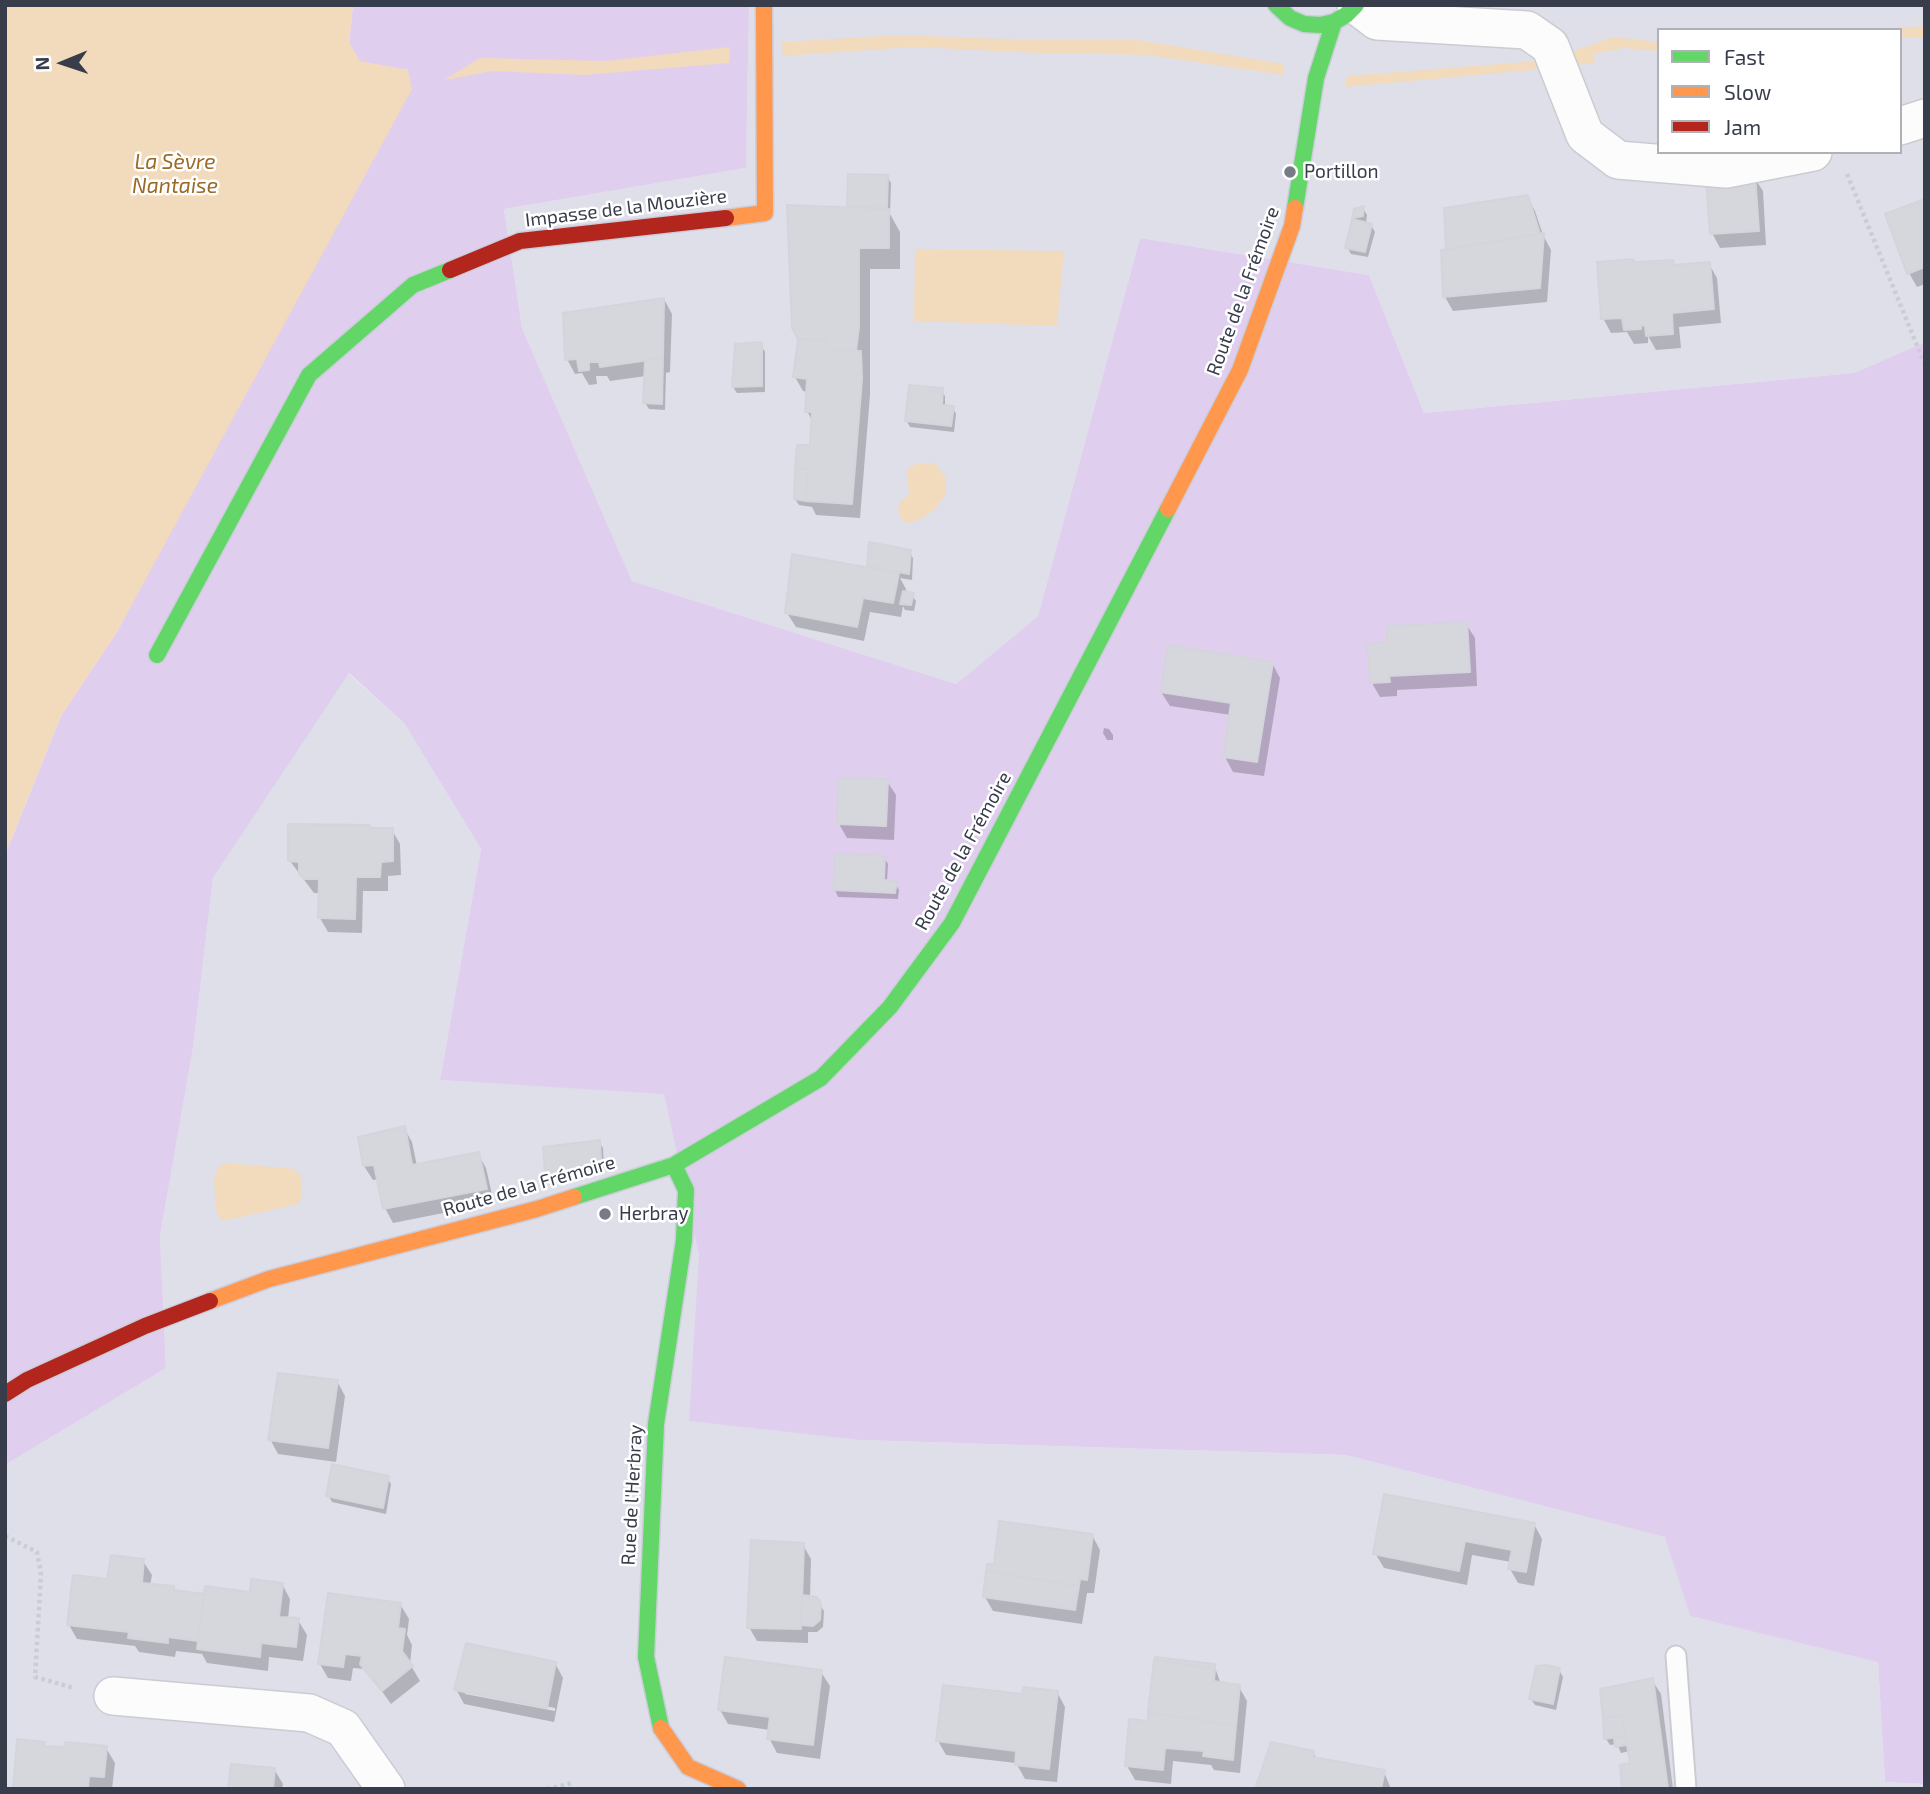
<!DOCTYPE html>
<html>
<head>
<meta charset="utf-8">
<style>
  body { margin:0 }
  #map { position:relative; width:1930px; height:1794px; overflow:hidden; background:#eeeef3; font-family:"Exo 2",sans-serif }
  canvas { display:block }
  .frame { position:absolute; inset:0; border:7px solid #383d4b; pointer-events:none }
  .legend { position:absolute; left:1657px; top:28px; width:245px; height:126px; box-sizing:border-box; background:#fff; border:2px solid #afb1b7; margin:0; padding:9px 12px; list-style:none; font-size:21px; color:#383d4b }
  .legend li { display:flex; align-items:center; gap:14px; height:35px }
  .legend b { width:35px; border:2px solid #afb1b7 }
  .north { position:absolute; left:28px; top:28px; width:70px; height:70px; -webkit-text-stroke:5px #fff; paint-order:stroke; rotate:268deg; font-size:19px; font-weight:700; line-height:28px; text-align:center; color:#383d4b }
  .north::after { content:''; display:block; margin:auto; width:24px; height:32px; background:#383d4b; clip-path:polygon(50% 0,100% 100%,50% 72%,0 100%) }
</style>
</head>
<body>
<div id="map">
<canvas width="1930" height="1794"></canvas>
<div class="frame"></div>
<ul class="legend">
<li><b style="height:9px;background:#63d668"></b>Fast</li>
<li><b style="height:9px;background:#ff974d"></b>Slow</li>
<li><b style="height:9px;background:#b3261e"></b>Jam</li>
</ul>
<div class="north">N</div>
</div>
<script>
const g = document.querySelector('canvas').getContext('2d');
g.lineJoin = 'round';
function fill(path, color) { g.fillStyle = color; g.fill(path, 'evenodd'); }
const shape = rows => new Path2D(rows.map(r => 'M' + r).join(''));
function trace(path, color, width, dash) { g.strokeStyle = color; g.lineWidth = width; g.lineCap = dash ? 'butt' : 'round'; g.setLineDash(dash || []); g.stroke(path); }
function drawText(font, color, halo, rows, align = 'center') {
  g.font = font + ' "Exo 2",sans-serif'; g.lineWidth = 5; g.setLineDash([]); g.textBaseline = 'middle'; g.strokeStyle = halo; g.fillStyle = color; for (const [text, x, y, turn = 0] of rows) {
    g.save(); g.translate(x, y); g.rotate((+turn || 0) * Math.PI / 180); g.textAlign = isNaN(turn) ? turn : align; if (halo) g.strokeText(text, 0, 0); g.fillText(text, 0, 0); g.restore();
  }
}
fill(shape([
  [749,5,1925,5,1925,342,1854,373,1424,413,1369,275,1140,238,1038,616,956,684,632,581,522,328,504,209,746,168],
  [1659,30,1900,30,1900,152,1659,152],
  [348,673,404,723,481,849,440,1080,664,1093,699,1256,861,1440,1346,1455,1666,1537,1690,1616,1878,1661,1885,1782,1925,1784,1925,1789,5,1789,5,1465,166,1368,160,1236,193,1048,213,878]
]), '#dedfe9');
fill(shape([
  [353,5,749,5,746,168,504,209,522,328,632,581,956,684,1038,616,1140,238,1369,275,1424,413,1854,373,1925,342,1925,1784,1885,1782,1878,1662,1690,1616,1665,1537,1346,1455,861,1440,689,1421,699,1256,664,1094,440,1080,481,849,404,723,349,673,213,878,193,1048,160,1236,166,1368,5,1465,5,855,61,716,117,632,408,70,360,62,349,43]
]), '#e0ceef');
fill(shape([
  [5,5,353,5,349,43,360,61,408,70,412,89,117,632,61,716,5,855],
  [1925,26,1925,37,1900,38,1900,30,1848,30],
  [900,35,1030,40,1138,40,1284,64,1283,75,1148,55,1039,53,913,47,783,56,782,42],
  [1613,37,1659,42,1659,51,1624,48,1594,54,1595,63,1577,65,1568,53],
  [730,47,729,63,584,75,493,71,444,80,480,58,606,61],
  [1538,61,1544,69,1345,87,1347,76],
  [915,249,1064,251,1057,326,914,321],
  [935,463,946,478,945,496,934,510,919,520,908,523,900,518,898,505,909,494,907,469,916,464],
  [225,1163,295,1169,301,1177,301,1199,298,1204,223,1221,216,1211,214,1178,218,1168]
]), '#f2dabd');
fill(shape([
  [849,175,887,176,891,183,890,214,900,232,900,269,870,269,870,395,860,518,816,515,812,507,799,505,795,499,811,447,813,422,807,411,808,392,803,391,795,377,848,209],
  [1754,177,1763,191,1766,245,1720,248,1712,233],
  [1527,197,1535,211,1543,235,1551,250,1547,302,1453,311,1445,297],
  [1925,201,1925,284,1917,287,1909,273],
  [1363,208,1367,215,1366,224,1371,225,1375,232,1368,257,1351,254,1347,247,1357,222,1354,217],
  [1634,264,1675,267,1709,264,1717,278,1721,323,1679,327,1681,348,1656,350,1648,336,1648,343,1634,344,1627,332,1611,333,1603,318],
  [664,299,672,314,670,372,666,373,665,410,649,409,645,403,646,376,610,381,607,376,596,376,597,384,589,385,582,373,575,374,567,359],
  [761,345,765,352,765,392,737,393,733,387],
  [941,390,945,396,945,407,953,408,956,414,954,432,910,427,906,420],
  [909,552,913,558,912,580,900,578,906,589,906,593,912,595,916,601,914,611,905,610,903,606,901,617,870,612,864,641,796,627,787,613,871,570,868,566],
  [1466,624,1475,638,1477,686,1397,690,1397,696,1380,697,1372,683,1369,645,1389,643],
  [1272,663,1280,678,1264,776,1233,772,1225,757,1231,715,1170,706,1161,692],
  [1104,728,1109,729,1113,735,1113,740,1107,740,1103,733],
  [887,781,896,795,894,840,847,838,839,824],
  [371,830,392,830,400,844,401,875,388,876,388,891,363,891,362,933,328,932,320,918,320,893,314,893,290,861],
  [884,857,888,864,887,882,895,883,899,890,898,899,838,897,835,890],
  [404,1128,412,1142,417,1166,478,1154,486,1168,494,1203,393,1223,385,1208,379,1179,373,1180,364,1166],
  [599,1142,603,1148,604,1168,550,1182,546,1175],
  [337,1381,345,1396,336,1462,278,1454,270,1439],
  [387,1478,391,1484,386,1514,332,1502,328,1495],
  [1534,1524,1542,1539,1534,1586,1518,1583,1510,1569,1511,1562,1472,1555,1467,1585,1384,1568,1375,1553],
  [1092,1535,1100,1550,1094,1593,1087,1593,1082,1624,993,1611,985,1597],
  [803,1545,811,1559,810,1598,816,1599,824,1611,823,1627,817,1632,808,1632,808,1643,757,1641,749,1627],
  [143,1561,152,1575,150,1586,173,1588,175,1592,206,1595,251,1594,282,1584,290,1599,288,1619,298,1620,307,1635,303,1661,269,1657,268,1671,207,1663,202,1654,176,1651,175,1657,139,1652,135,1646,77,1639,69,1625,109,1581],
  [400,1604,409,1619,407,1635,412,1645,410,1664,420,1681,391,1704,366,1669,353,1668,351,1681,328,1678,320,1664],
  [555,1663,563,1678,554,1722,464,1704,456,1689],
  [465,1690,555,1708,555,1711,465,1694],
  [1214,1665,1221,1684,1239,1687,1247,1701,1240,1773,1214,1770,1211,1765,1173,1761,1171,1784,1135,1780,1127,1766,1150,1723],
  [1559,1670,1563,1677,1556,1710,1535,1705,1531,1699],
  [821,1672,830,1686,820,1759,777,1753,769,1738,770,1730,728,1724,720,1710],
  [1652,1680,1661,1694,1673,1789,1623,1789,1632,1765,1630,1751,1621,1753,1617,1744,1610,1745,1606,1739,1602,1690],
  [1057,1692,1065,1707,1057,1782,1025,1779,1016,1763,946,1755,938,1741,1023,1696],
  [44,1744,46,1747,106,1748,115,1763,112,1789,15,1789],
  [1313,1752,1317,1760,1384,1772,1391,1789,1260,1789,1258,1786],
  [274,1769,283,1784,282,1789,229,1789]
]), '#0003');
const building = shape([
  [848,174,888,175,887,208,847,207,848,174],
  [1755,175,1759,231,1710,234,1706,180,1755,175],
  [1528,195,1540,234,1446,250,1444,208,1528,195],
  [1925,199,1925,267,1907,274,1885,214,1925,199],
  [787,205,889,209,889,248,859,248,859,327,856,351,826,350,827,340,798,339,792,328,787,205],
  [1364,206,1363,216,1352,218,1354,209,1364,206],
  [1352,219,1372,224,1365,252,1345,248,1352,219],
  [1544,233,1540,288,1443,297,1441,250,1544,233],
  [1632,259,1635,262,1673,260,1674,265,1710,262,1714,309,1672,313,1673,334,1646,336,1645,326,1641,325,1641,329,1624,330,1622,318,1601,319,1597,262,1632,259],
  [664,298,663,358,600,367,599,362,589,362,589,370,579,371,577,359,565,360,563,313,664,298],
  [798,339,827,340,826,350,861,351,862,379,852,504,806,501,808,469,795,469,797,445,810,445,812,412,805,412,807,379,793,377,798,339],
  [760,342,762,343,762,386,732,387,735,344,760,342],
  [663,358,662,404,643,403,645,361,663,358],
  [909,385,943,388,942,405,954,406,951,426,905,421,909,385],
  [795,469,808,469,806,501,794,499,795,469],
  [869,542,911,550,909,574,867,566,869,542],
  [792,554,899,573,893,603,863,598,857,627,785,613,792,554],
  [903,591,914,593,911,605,900,604,903,591],
  [1467,622,1470,672,1389,676,1390,682,1370,683,1367,644,1387,642,1387,626,1467,622],
  [1168,645,1273,662,1257,762,1223,757,1231,703,1160,692,1168,645],
  [838,778,888,779,886,826,837,824,838,778],
  [288,824,370,825,370,828,393,828,393,861,381,862,380,877,356,877,355,919,318,918,319,879,304,879,299,874,299,862,288,861,288,824],
  [835,854,885,856,884,880,897,881,895,893,833,890,835,854],
  [405,1126,412,1165,479,1152,487,1189,383,1209,374,1165,363,1166,358,1137,405,1126],
  [600,1140,601,1161,545,1176,543,1147,600,1140],
  [278,1373,338,1380,328,1448,268,1440,278,1373],
  [332,1464,389,1476,383,1508,326,1496,332,1464],
  [1384,1494,1535,1523,1526,1572,1508,1569,1512,1550,1465,1541,1459,1571,1373,1554,1384,1494],
  [999,1521,1093,1534,1087,1580,1080,1579,1079,1586,986,1571,987,1564,994,1564,999,1521],
  [751,1540,804,1543,801,1629,747,1628,751,1540],
  [111,1555,144,1559,142,1583,174,1586,174,1590,204,1594,198,1641,168,1637,168,1643,128,1638,129,1632,67,1625,73,1575,107,1579,111,1555],
  [986,1571,1079,1586,1075,1610,983,1597,986,1571],
  [251,1579,283,1583,279,1617,299,1618,296,1647,261,1643,260,1657,197,1649,205,1586,250,1592,251,1579],
  [328,1593,401,1603,398,1628,405,1629,402,1651,413,1666,382,1691,360,1664,362,1656,345,1654,343,1667,318,1664,328,1593],
  [802,1595,817,1597,821,1603,820,1620,813,1626,800,1625,802,1595],
  [466,1643,556,1662,547,1708,454,1690,466,1643],
  [725,1657,822,1670,813,1745,767,1739,770,1717,718,1710,725,1657],
  [1155,1657,1215,1664,1215,1669,1154,1660,1155,1657],
  [1154,1660,1215,1669,1214,1681,1240,1685,1236,1726,1148,1712,1154,1660],
  [1547,1665,1560,1668,1553,1704,1529,1699,1536,1666,1547,1665],
  [1653,1678,1668,1789,1622,1789,1620,1765,1630,1763,1622,1715,1603,1719,1600,1689,1653,1678],
  [943,1685,1022,1694,1023,1687,1058,1691,1049,1769,1015,1765,1016,1751,936,1741,943,1685],
  [1148,1712,1236,1726,1233,1760,1203,1756,1204,1751,1165,1748,1163,1770,1125,1766,1129,1719,1148,1721,1148,1712],
  [1622,1715,1625,1736,1604,1739,1603,1719,1622,1715],
  [1625,1736,1626,1745,1615,1747,1614,1738,1625,1736],
  [17,1739,45,1742,44,1746,64,1747,65,1742,107,1746,104,1777,89,1776,88,1789,13,1789,17,1739],
  [1271,1742,1314,1751,1313,1757,1385,1770,1381,1789,1271,1789,1256,1786,1271,1742],
  [231,1764,275,1768,273,1789,228,1789,231,1764]
]);
fill(building, '#d6d7dd');
trace(building, '#d4d5dc', 2);
const lane = shape([
  [1676,1656,1686,1789]
]);
const street = shape([
  [1356,5,1377,21,1527,30,1550,46,1585,135,1618,160,1726,169,1813,152],
  [1900,126,1925,118],
  [113,1696,309,1713,343,1728,386,1789]
]);
const fast = shape([
  [1276,5,1290,18,1304,24,1320,25,1334,22,1346,15,1356,5],
  [1295,208,1316,78,1334,22],
  [157,655,309,375,413,285,450,270],
  [574,1197,674,1165,821,1078,890,1007,952,923,1168,509],
  [661,1728,646,1657,656,1424,684,1240,686,1190,674,1165]
]);
const slow = shape([
  [726,218,765,213,764,5],
  [1168,509,1240,370,1292,226,1295,208],
  [210,1301,269,1279,537,1209,574,1197],
  [661,1728,688,1767,738,1789]
]);
const jam = shape([
  [450,270,520,241,726,218],
  [5,1394,27,1380,145,1326,210,1301]
]);
trace(lane, '#cbccd1', 23);
trace(street, '#cbccd1', 40);
trace(fast, '#cccddb', 19);
trace(slow, '#cccddb', 19);
trace(jam, '#cccddb', 19);
trace(shape([
  [1847,174,1925,365],
  [5,1536,37,1552,41,1574,35,1677,74,1688],
  [547,1789,573,1783]
]), '#cccdd3', 4.5, [3.5, 3.5]);
trace(lane, '#fcfcfd', 19);
trace(street, '#fcfcfd', 37);
trace(fast, '#63d668', 16);
trace(slow, '#ff974d', 16);
trace(jam, '#b3261e', 16);
for (const [x, y, r, color] of [
  [1290,172,7,"#787b86"],
  [605,1214,7,"#787b86"]
]) { const dot = new Path2D(); dot.arc(x, y, r, 0, 2 * Math.PI); g.fillStyle = color; g.fill(dot); trace(dot, '#fff', 2.5); }
drawText('19px', '#383d4b', '#fff', [
  ["Portillon",1304,172],
  ["Herbray",619,1214]
], 'left');
drawText('19px', '#383d4b', '#fff', [
  ["Impasse de la Mouzière",626,208,-7],
  ["Route de la Frémoire",1243,291,-70],
  ["Route de la Frémoire",963,851,-61],
  ["Route de la Frémoire",529,1186,-16],
  ["Rue de l'Herbray",632,1495,-87]
]);
drawText('italic 21px', '#9b6825', '#fff', [
  ["La Sèvre",175,162],
  ["Nantaise",175,186]
]);
</script>
</body>
</html>
